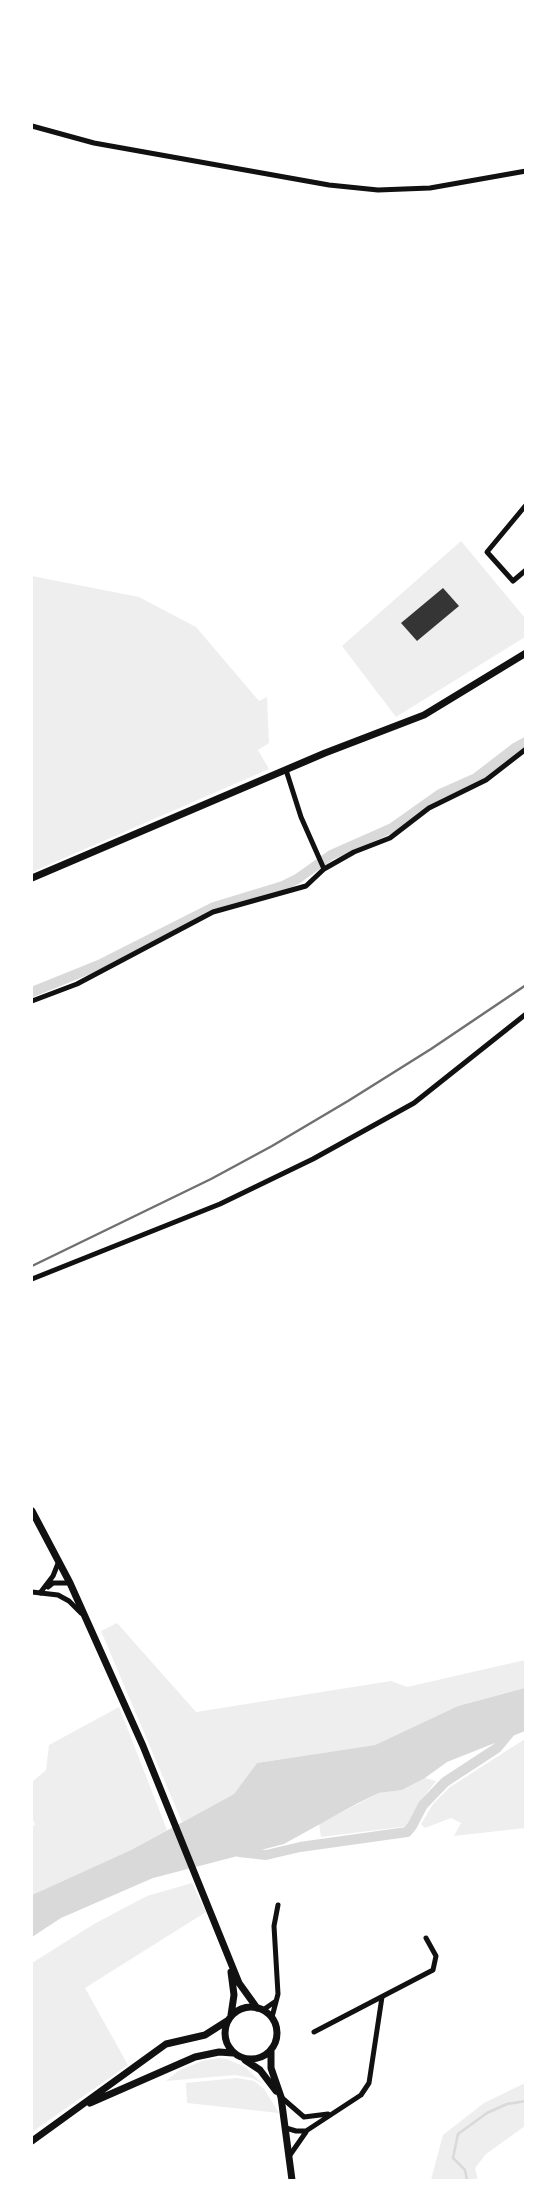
<!DOCTYPE html>
<html>
<head>
<meta charset="utf-8">
<style>
  body { margin:0 }
  #map { position:relative; width:557px; height:2212px; overflow:hidden; background:#fff; font-family:"Golos Text",sans-serif }
  canvas { display:block }
  .frame { position:absolute; inset:0; border:33px solid #fff; pointer-events:none }
</style>
</head>
<body>
<div id="map">
<canvas width="557" height="2212"></canvas>
<div class="frame"></div>
</div>
<script>
const g = document.querySelector('canvas').getContext('2d');
g.lineJoin = 'round';
function fill(path, color) { g.fillStyle = color; g.fill(path, 'evenodd'); }
const shape = rows => new Path2D(rows.map(r => 'M' + r).join(''));
function trace(path, color, width, dash) { g.strokeStyle = color; g.lineWidth = width; g.lineCap = dash ? 'butt' : 'round'; g.setLineDash(dash || []); g.stroke(path); }
fill(shape([
  [461,541,525,618,525,637,396,717,342,646],
  [32,576,139,597,196,627,259,701,267,697,269,743,258,750,269,769,32,872],
  [117,1623,196,1712,391,1681,407,1687,525,1660,525,1688,458,1706,375,1745,257,1763,234,1794,182,1822,101,1631],
  [119,1707,167,1830,131,1850,32,1895,32,1828,35,1824,32,1818,32,1782,46,1770,49,1745],
  [525,1739,525,1828,454,1836,461,1823,451,1818,425,1828,421,1824,433,1804,450,1787],
  [425,1778,436,1781,422,1799,409,1826,321,1837,319,1824,379,1793,402,1790],
  [192,1883,206,1912,85,1988,128,2065,32,2132,32,1963,94,1924,147,1896],
  [218,2058,227,2059,245,2067,263,2084,252,2078,235,2075,166,2081,178,2071,202,2061],
  [237,2078,254,2081,264,2089,279,2113,187,2103,186,2083],
  [525,2083,525,2126,486,2154,475,2168,478,2180,431,2180,443,2135,484,2103]
]), '#eee');
fill(shape([
  [525,1688,525,1731,447,1762,425,1778,402,1790,379,1793,358,1803,284,1844,153,1878,61,1918,32,1937,32,1895,131,1850,234,1794,257,1763,375,1745,458,1706]
]), '#d9d9d9');
trace(shape([
  [467,2180,465,2170,453,2158,458,2134,487,2113,507,2104,526,2101]
]), '#d9d9d9', 2.5);
trace(shape([
  [32,992,99,965,214,907,283,886,297,879,331,855,392,828,440,794,476,778,515,748,526,742],
  [239,1852,266,1855,300,1847,407,1832,412,1826,423,1805,445,1782,497,1748,511,1731]
]), '#d9d9d9', 10);
fill(shape([
  [443,588,459,606,417,641,401,623]
]), '#353535');
trace(shape([
  [32,126,94,143,329,185,378,190,430,188,526,171],
  [526,505,487,552,513,581,526,570],
  [286,770,301,817,324,869],
  [32,1001,77,984,213,912,306,886,324,869,354,852,390,838,429,808,486,780,526,749],
  [32,1279,220,1204,313,1159,414,1103,526,1014],
  [48,1587,53,1583,70,1583],
  [32,1592,58,1595,69,1601,81,1613],
  [40,1593,53,1576,59,1561],
  [263,2010,276,2001],
  [272,2017,278,1994,274,1926,278,1905],
  [314,2032,433,1970,436,1956,426,1938],
  [281,2097,304,2117,328,2114],
  [286,2128,296,2131,306,2131,361,2095,369,2083,382,1997],
  [290,2155,306,2132]
]), '#111', 5);
trace(shape([
  [32,878,325,753,424,715,526,653],
  [32,1511,70,1583,143,1746,239,1983,257,2008],
  '225 2033a26 26 0 1 1 52 0a26 26 0 1 1-52 0Z',
  [231,2015,234,1995,231,1972],
  [271,2051,271,2068,281,2097,292,2180],
  [245,2060,260,2070,276,2091],
  [90,2103,195,2057,219,2052,233,2053],
  [32,2141,166,2044,205,2035,227,2021]
]), '#111', 7);
trace(shape([
  [32,1266,211,1179,272,1146,348,1101,431,1049,526,985]
]), '#707070', 2.5);
</script>
</body>
</html>
